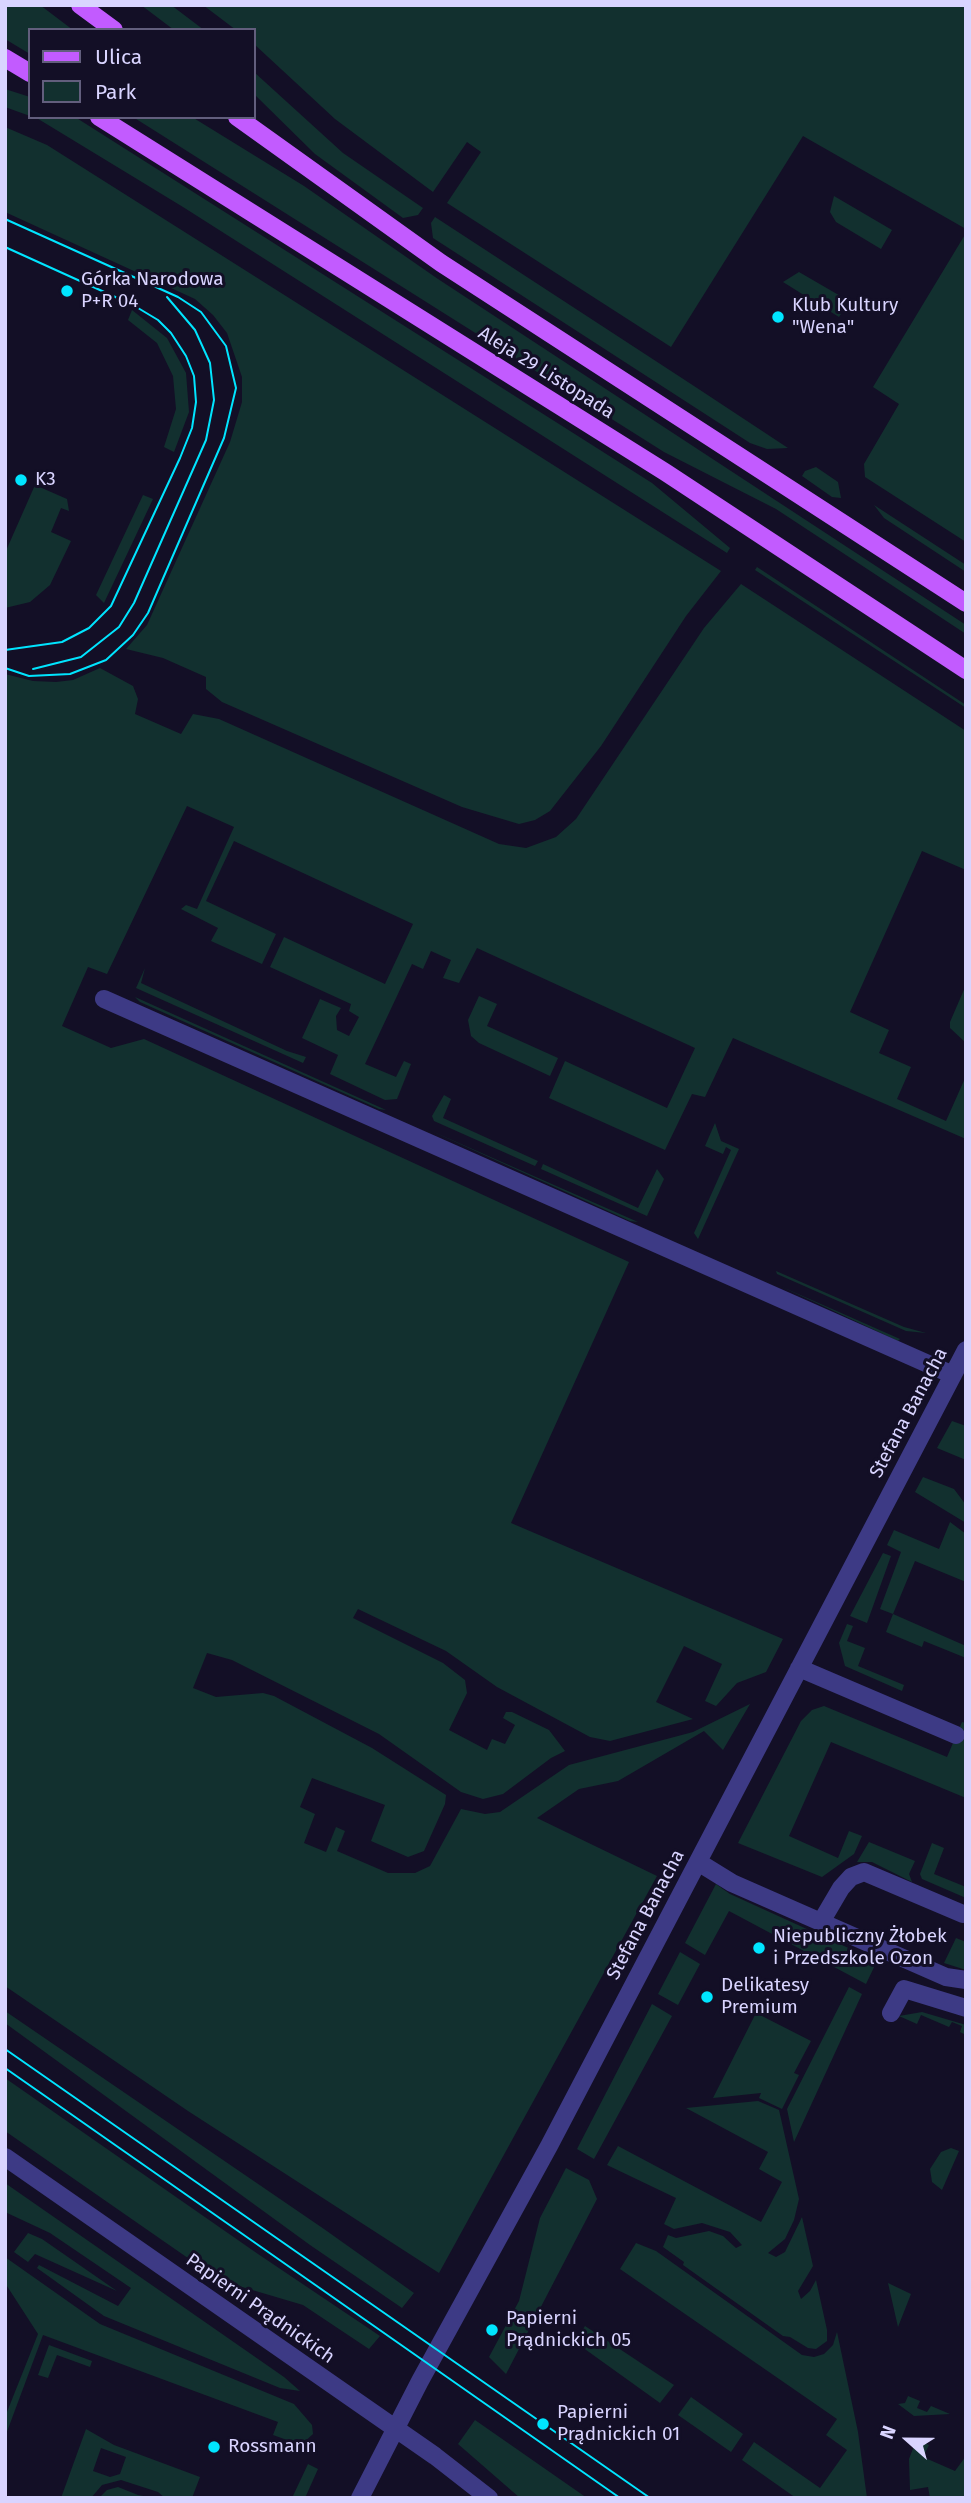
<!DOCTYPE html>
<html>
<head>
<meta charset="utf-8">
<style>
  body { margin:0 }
  #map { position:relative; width:971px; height:2503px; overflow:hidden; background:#130f26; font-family:"Fira Sans",sans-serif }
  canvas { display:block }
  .frame { position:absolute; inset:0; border:7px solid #d9d4ff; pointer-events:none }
  .legend { position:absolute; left:28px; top:28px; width:228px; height:91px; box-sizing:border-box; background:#130f26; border:2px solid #625e7d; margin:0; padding:9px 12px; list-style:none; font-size:21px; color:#d9d4ff }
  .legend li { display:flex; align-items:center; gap:14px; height:35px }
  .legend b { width:35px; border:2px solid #625e7d }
  .north { position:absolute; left:873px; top:2405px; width:70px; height:70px; -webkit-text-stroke:5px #130f26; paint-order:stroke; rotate:291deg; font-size:19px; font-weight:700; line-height:28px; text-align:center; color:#d9d4ff }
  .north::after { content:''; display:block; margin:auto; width:24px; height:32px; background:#d9d4ff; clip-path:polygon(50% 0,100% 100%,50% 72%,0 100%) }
</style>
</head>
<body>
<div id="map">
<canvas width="971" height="2503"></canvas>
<div class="frame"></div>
<ul class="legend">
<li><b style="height:9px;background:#c25bff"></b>Ulica</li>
<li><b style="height:19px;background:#12302f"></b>Park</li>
</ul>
<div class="north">N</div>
</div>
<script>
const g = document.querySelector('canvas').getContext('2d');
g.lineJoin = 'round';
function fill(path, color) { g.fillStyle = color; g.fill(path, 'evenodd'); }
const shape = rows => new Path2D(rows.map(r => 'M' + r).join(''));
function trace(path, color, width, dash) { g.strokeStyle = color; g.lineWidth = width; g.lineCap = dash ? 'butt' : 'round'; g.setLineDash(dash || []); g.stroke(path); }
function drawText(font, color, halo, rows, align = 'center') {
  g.font = font + ' "Fira Sans",sans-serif'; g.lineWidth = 6; g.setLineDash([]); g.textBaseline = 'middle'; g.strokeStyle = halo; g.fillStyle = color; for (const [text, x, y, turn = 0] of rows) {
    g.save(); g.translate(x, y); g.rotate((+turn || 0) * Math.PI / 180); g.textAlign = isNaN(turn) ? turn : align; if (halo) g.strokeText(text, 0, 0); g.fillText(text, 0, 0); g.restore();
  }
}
fill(shape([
  [5,5,40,5,73,30,30,30,30,54,5,39],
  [141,5,171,5,204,30,174,30],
  [203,5,966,5,966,229,803,136,671,347,447,203,481,152,467,142,433,192,335,119,254,44,254,30,236,30],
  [254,72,343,153,423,208,418,215,403,218,315,154,254,94],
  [5,89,30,97,30,116,5,107],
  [35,117,75,117,652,483,730,548,727,553,183,207],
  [133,117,192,117,304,186,438,279,966,625,966,634,776,509,664,452],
  [5,127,47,145,721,571,686,616,601,746,550,811,535,820,519,824,462,807,222,702,206,689,206,677,163,658,126,649,147,625,230,442,242,402,242,377,227,333,213,315,195,299,5,212],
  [834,196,892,230,881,249,836,222,830,212],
  [435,217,694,386,788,448,767,449,750,443,433,238,431,223],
  [966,233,966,542,865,477,864,464,899,404,873,387],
  [799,272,849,301,839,317,783,282],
  [132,310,167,338,186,373,189,412,174,452,164,447,176,409,173,376,157,343,128,320],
  [816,467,838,482,841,498,832,497,802,476,805,471],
  [35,485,67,499,69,511,61,508,51,532,71,541,50,585,30,602,5,608,5,553],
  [143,495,153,499,104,603,96,595],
  [874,505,966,565,966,572,884,518],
  [757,567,966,705,966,708,755,570],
  [741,584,966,731,966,870,922,851,850,1012,889,1030,879,1053,911,1067,897,1099,946,1121,966,1076,966,1139,733,1038,705,1097,692,1094,665,1150,549,1098,565,1061,667,1108,695,1048,477,948,459,983,443,978,451,960,431,951,423,969,412,964,365,1064,396,1077,404,1061,411,1064,397,1099,385,1100,330,1074,338,1055,302,1038,320,999,341,1008,336,1016,337,1030,349,1036,359,1017,349,1011,351,1004,270,967,284,937,385,984,413,924,234,841,206,901,276,934,262,964,211,941,218,928,181,909,186,905,197,909,234,827,187,806,107,974,88,967,62,1026,111,1048,144,1039,629,1262,511,1523,783,1639,766,1672,737,1683,716,1706,705,1701,722,1664,684,1646,656,1702,693,1719,610,1741,590,1737,497,1687,446,1651,358,1609,353,1618,443,1663,465,1680,467,1693,449,1730,487,1750,492,1739,505,1744,515,1725,503,1718,506,1712,512,1712,549,1730,565,1751,551,1758,503,1794,483,1799,461,1792,379,1734,232,1660,207,1653,193,1688,216,1697,263,1693,274,1696,372,1748,446,1795,445,1804,424,1851,408,1857,371,1841,385,1805,312,1778,300,1807,315,1814,304,1843,326,1852,336,1827,345,1831,337,1851,388,1873,415,1873,430,1866,461,1809,485,1814,500,1812,569,1765,693,1732,750,1704,723,1750,704,1731,618,1781,579,1789,537,1818,657,1876,439,2273,188,2111,5,1986,5,674,33,681,56,682,73,680,100,668,133,686,138,699,135,714,181,734,193,714,219,719,499,844,526,848,556,837,576,819,704,628],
  [145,968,141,983,287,1051,306,1057,303,1063,136,988],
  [966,985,966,1043,950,1028,950,1022],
  [479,996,497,1004,487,1026,558,1058,550,1076,479,1043,471,1036,468,1020],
  [135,997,386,1110,379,1109,140,1002],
  [444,1095,451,1099,443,1118,538,1161,535,1166,434,1121,432,1116],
  [715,1123,721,1141,739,1149,698,1239,694,1233,731,1150,726,1147,723,1154,705,1146],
  [427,1129,638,1222,630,1221],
  [543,1164,638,1208,657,1169,664,1179,647,1216,541,1169],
  [776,1271,904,1327,926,1333,906,1331,777,1274],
  [780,1286,900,1339,898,1341],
  [952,1421,966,1426,966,1460,937,1448],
  [923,1477,954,1489,966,1505,966,1523,915,1492],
  [950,1522,966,1534,966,1582,915,1561,893,1614,966,1646,966,1658,924,1641,922,1647,886,1632,893,1614,880,1609,901,1552,887,1545,894,1530,939,1549],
  [883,1553,891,1556,867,1623,850,1616],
  [847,1624,853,1626,847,1641,865,1648,858,1666,904,1685,902,1691,845,1666,839,1643],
  [824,1706,947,1757,962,1722,966,1723,966,1798,831,1742,789,1836,838,1858,849,1831,862,1836,854,1854,822,1877,738,1843,801,1721,812,1710],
  [869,1842,915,1861,909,1874,912,1882,872,1862,857,1862],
  [932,1843,944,1848,934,1874,966,1887,966,1898,922,1879,920,1874],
  [716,1884,730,1894,877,1961,866,1984,729,1911,705,1955,685,1943],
  [956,1938,966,1942,966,1970,944,1963],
  [680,1952,700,1964,678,2005,658,1994],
  [849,1987,862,1994,794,2142,787,2109],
  [652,2004,672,2016,594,2159,577,2149],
  [5,2011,324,2229,414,2293,402,2308,310,2245,5,2023],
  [922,2012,966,2025,966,2035,960,2032,962,2026,952,2022,949,2027,921,2015,917,2024,899,2016],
  [756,2013,811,2041,794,2073,799,2075,782,2109,759,2098,761,2093,713,2098],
  [5,2078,258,2254,380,2336,369,2349,303,2305,232,2284,208,2272,5,2131],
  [758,2101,779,2110,799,2199,794,2220,785,2239,768,2253,776,2257,785,2252,802,2217,813,2266,798,2291,801,2299,810,2291,816,2280,827,2330,827,2341,816,2349,808,2348,790,2337,783,2336,683,2265,684,2262,663,2247,668,2235,676,2238,709,2231,723,2236,736,2248,742,2245,730,2232,702,2223,674,2229,664,2224,676,2198,607,2165,618,2146,761,2222,782,2182,759,2169,768,2152,686,2108],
  [951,2148,959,2151,942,2190,932,2182,930,2169,941,2152],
  [566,2168,589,2180,597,2199,506,2374,489,2357,519,2301,540,2218],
  [5,2183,284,2377,300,2391,280,2388,104,2316,37,2268,39,2265,118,2306,131,2288,50,2233,5,2212],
  [28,2233,42,2239,117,2291,35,2254,28,2262,14,2252],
  [636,2243,656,2251,802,2355,814,2357,824,2354,833,2345,837,2332,858,2432,867,2498,796,2498,742,2460,754,2442,820,2488,847,2450,826,2435,837,2419,620,2269],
  [5,2257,100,2324,294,2404,312,2425,313,2434,301,2445,273,2435,278,2422,43,2335,5,2437,5,2417,38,2334,5,2283],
  [888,2283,911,2294,898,2327],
  [585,2326,674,2385,660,2403,575,2342],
  [49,2345,92,2361,90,2367,57,2355,48,2378,38,2375],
  [908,2396,920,2401,917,2408,927,2412,931,2406,950,2414,914,2416,898,2404,905,2403],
  [691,2397,743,2434,731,2452,678,2415],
  [475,2420,587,2498,520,2498,458,2444],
  [86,2429,114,2445,200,2477,192,2498,165,2498,158,2492,121,2480,102,2485,91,2498,61,2498],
  [101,2448,126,2457,120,2474,110,2477,93,2471],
  [923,2442,929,2445,923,2457,955,2471,966,2456,966,2498,930,2498,928,2487,910,2490,909,2459,914,2446],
  [308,2464,318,2469,305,2498,292,2498],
  [118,2487,138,2495,155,2498,99,2498,107,2490]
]), '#12302f');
trace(shape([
  [104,999,953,1375],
  [799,1668,956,1735],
  [698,1862,732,1883,946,1977,966,1980],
  [821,1922,841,1888,851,1877,864,1872,963,1914],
  [891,2013,904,1989,966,2008],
  [5,2157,435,2456,489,2498],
  [360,2498,420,2381,549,2146,966,1350]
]), '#3d3a85', 18);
trace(shape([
  [80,5,114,30],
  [5,58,30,73],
  [99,117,665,472,966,670],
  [237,117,441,263,966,603]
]), '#c25bff', 18);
trace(shape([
  [5,219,178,297,201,312,226,346,236,388,224,438,148,613,133,635,106,660,70,674,29,676,5,668],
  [5,247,133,305,158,320,171,333,186,356,194,376,196,402,192,428,180,458,111,606,89,628,62,642,5,650],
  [33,669,81,657,119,627,134,603,206,440,214,400,210,363,195,330,167,297],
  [5,2049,650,2498],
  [5,2068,620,2498]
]), '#00e5ff', 2);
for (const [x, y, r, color] of [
  [67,291,7,"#00e5ff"],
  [778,317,7,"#00e5ff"],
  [21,480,7,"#00e5ff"],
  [759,1948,7,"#00e5ff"],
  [707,1997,7,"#00e5ff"],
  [492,2330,7,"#00e5ff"],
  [543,2424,7,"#00e5ff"],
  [214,2447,7,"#00e5ff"]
]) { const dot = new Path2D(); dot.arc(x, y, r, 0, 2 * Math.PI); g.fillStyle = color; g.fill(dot); trace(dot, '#130f26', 2.5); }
drawText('19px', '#d9d4ff', '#130f26', [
  ["Górka Narodowa",81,280],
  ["P+R 04",81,302],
  ["Klub Kultury",792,306],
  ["\"Wena\"",792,328],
  ["K3",35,480],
  ["Niepubliczny Żłobek",773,1937],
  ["i Przedszkole Ozon",773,1959],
  ["Delikatesy",721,1986],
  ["Premium",721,2008],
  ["Papierni",506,2319],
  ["Prądnickich 05",506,2341],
  ["Papierni",557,2413],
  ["Prądnickich 01",557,2435],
  ["Rossmann",228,2447]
], 'left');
drawText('19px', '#d9d4ff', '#130f26', [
  ["Aleja 29 Listopada",546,373,32],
  ["Stefana Banacha",909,1413,-62],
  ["Stefana Banacha",646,1915,-62],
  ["Papierni Prądnickich",260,2309,35]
]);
</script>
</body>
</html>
